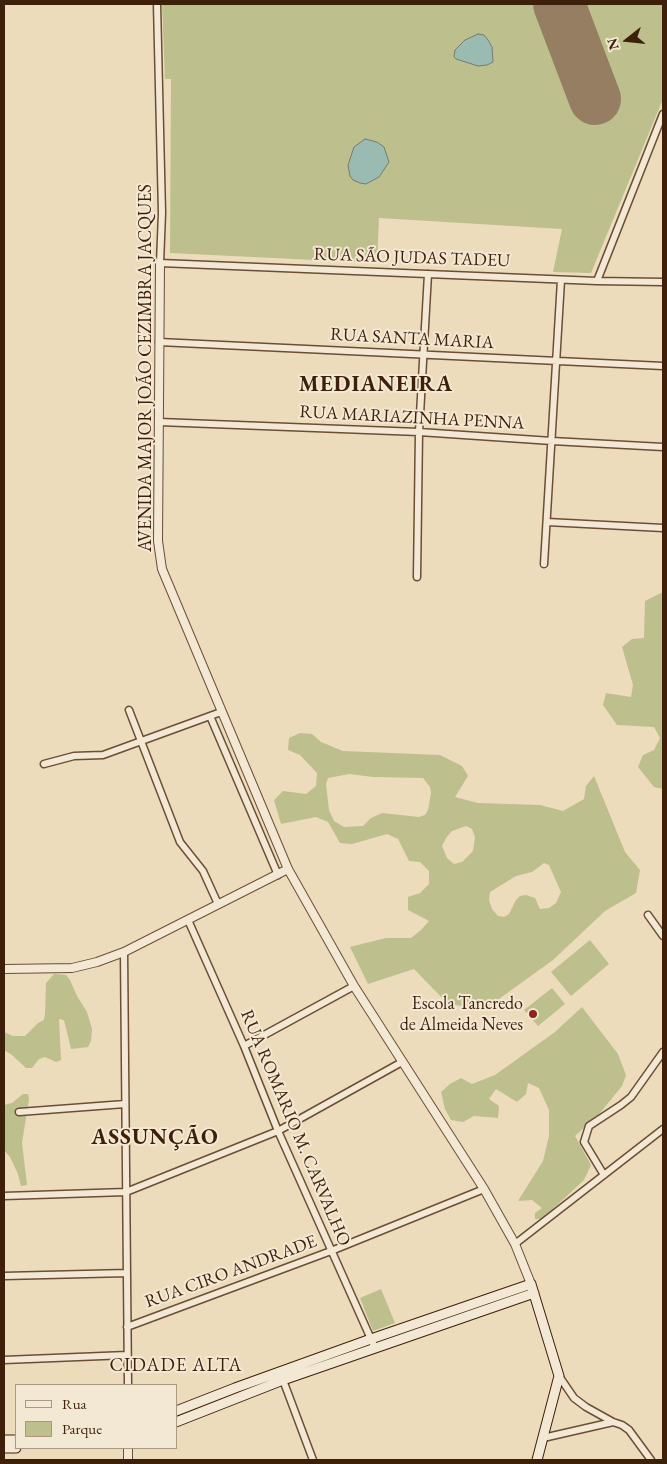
<!DOCTYPE html>
<html>
<head>
<meta charset="utf-8">
<style>
  body { margin:0 }
  #map { position:relative; width:667px; height:1464px; overflow:hidden; background:#ecdcbb; font-family:"EB Garamond",serif }
  canvas { display:block }
  .frame { position:absolute; inset:0; border:5px solid #3e1f0a; pointer-events:none }
  .legend { position:absolute; left:15px; top:1384px; width:162px; height:65px; box-sizing:border-box; background:#f3e8d3; border:1px solid #ab9883; margin:0; padding:6px 9px; list-style:none; font-size:15px; color:#3e1f0a }
  .legend li { display:flex; align-items:center; gap:10px; height:25px }
  .legend b { width:25px; border:1px solid #ab9883 }
  .north { position:absolute; left:602px; top:15px; width:50px; height:50px; -webkit-text-stroke:4px #f3e8d3; paint-order:stroke; rotate:254deg; font-size:14px; font-weight:700; line-height:20px; text-align:center; color:#3e1f0a }
  .north::after { content:''; display:block; margin:auto; width:18px; height:22px; background:#3e1f0a; clip-path:polygon(50% 0,100% 100%,50% 72%,0 100%) }
</style>
</head>
<body>
<div id="map">
<canvas width="667" height="1464"></canvas>
<div class="frame"></div>
<ul class="legend">
<li><b style="height:6px;background:#f3e8d3"></b>Rua</li>
<li><b style="height:14px;background:#bdbf8c"></b>Parque</li>
</ul>
<div class="north">N</div>
</div>
<script>
const g = document.querySelector('canvas').getContext('2d');
g.lineJoin = 'round';
function fill(path, color) { g.fillStyle = color; g.fill(path, 'evenodd'); }
const shape = rows => new Path2D(rows.map(r => 'M' + r).join(''));
function trace(path, color, width, dash) { g.strokeStyle = color; g.lineWidth = width; g.lineCap = dash ? 'butt' : 'round'; g.setLineDash(dash || []); g.stroke(path); }
function drawText(font, color, halo, rows, align = 'center') {
  g.font = font + ' "EB Garamond",serif'; g.lineWidth = 4; g.setLineDash([]); g.textBaseline = 'middle'; g.strokeStyle = halo; g.fillStyle = color; for (const [text, x, y, turn = 0] of rows) {
    g.save(); g.translate(x, y); g.rotate((+turn || 0) * Math.PI / 180); g.textAlign = isNaN(turn) ? turn : align; if (halo) g.strokeText(text, 0, 0); g.fillText(text, 0, 0); g.restore();
  }
}
fill(shape([
  [162,4,663,4,663,99,591,273,553,272,562,229,379,218,377,263,170,253,171,79,165,79],
  [663,592,663,789,654,787,638,767,643,755,654,750,660,738,654,727,617,725,603,705,606,693,631,697,633,685,622,647,632,639,644,638,645,601],
  [300,733,312,734,321,742,343,751,440,755,462,766,468,776,455,797,478,803,540,805,563,811,584,799,586,786,594,776,625,852,640,870,636,893,605,911,553,960,485,1009,448,1004,414,969,368,984,350,947,386,938,411,938,421,930,429,921,408,910,408,897,420,893,429,884,429,871,420,862,409,861,398,839,387,834,352,844,340,843,328,822,316,817,281,824,274,800,283,791,306,794,316,786,317,773,300,755,288,750,289,738],
  [349,774,373,777,423,778,430,787,431,793,428,810,425,815,419,817,382,813,371,818,363,826,344,827,334,821,329,810,326,784,328,778],
  [466,826,472,829,475,837,473,851,462,862,454,864,447,858,442,846,446,838,452,831],
  [544,863,549,865,561,892,556,903,549,908,540,909,535,898,526,895,520,896,516,900,509,914,504,917,498,916,492,909,489,900,490,892,516,876,532,872],
  [590,940,609,964,571,996,551,972],
  [54,974,66,975,70,980,77,996,87,1012,92,1029,91,1041,88,1047,71,1049,64,1020,59,1019,61,1060,56,1062,45,1057,39,1059,32,1068,26,1068,12,1055,4,1050,4,1032,13,1036,25,1036,38,1023,44,1020,45,1014,46,983],
  [552,988,565,1004,538,1026,524,1010],
  [582,1007,618,1054,626,1075,622,1086,600,1113,575,1136,591,1165,584,1180,542,1219,535,1219,535,1213,542,1208,532,1200,518,1201,543,1161,549,1136,549,1110,539,1088,528,1083,526,1094,517,1102,496,1089,489,1099,499,1106,498,1118,474,1116,463,1122,451,1120,445,1109,441,1092,450,1084,461,1078,472,1084,495,1075,555,1032],
  [23,1094,28,1094,29,1099,22,1143,27,1185,21,1186,18,1174,10,1157,4,1150,4,1105,12,1103],
  [381,1289,395,1323,373,1331,360,1298]
]), '#bdbf8c');
const water = shape([
  [478,34,484,35,488,40,492,47,493,62,487,65,478,66,456,59,454,57,455,50,465,40,478,34],
  [365,139,377,142,384,147,389,162,379,177,366,184,360,183,353,180,350,176,348,165,354,147,365,139]
]);
fill(water, '#99bbb2');
trace(water, '#757d6f', 1);
trace(shape([
  [559,4,595,99]
]), '#957e62', 52);
const minor = shape([
  [157,4,162,213,160,263,597,281,663,282],
  [597,281,663,114],
  [159,342,663,366],
  [159,422,419,432,552,441,663,447],
  [547,522,663,528],
  [544,564,561,280],
  [417,577,419,432,428,274],
  [129,710,180,842,203,871,218,904],
  [210,716,278,875],
  [44,764,74,756,103,755,221,712],
  [648,915,663,936],
  [188,920,244,1046,278,1131,375,1348],
  [124,952,128,1385],
  [244,1046,354,986],
  [19,1112,125,1104],
  [604,1175,584,1142,589,1126,621,1105,631,1097,663,1052],
  [4,1196,126,1192,278,1131,402,1062],
  [515,1244,663,1129],
  [4,1276,127,1273],
  [127,1327,331,1251,484,1189],
  [4,1360,127,1355],
  [559,1376,574,1398,586,1407,613,1422,622,1425,629,1430,651,1460],
  [283,1380,313,1460],
  [543,1438,613,1422]
]);
const tertiary = shape([
  [160,263,158,541,162,569,288,869,354,986,484,1189,515,1244,531,1284],
  [4,969,72,968,97,962,124,952,288,869],
  [128,1448,128,1460]
]);
const secondary = shape([
  [176,1411,235,1388,371,1339,531,1284,559,1376,537,1460],
  [176,1422,283,1380,534,1293],
  [4,1440,16,1440],
  [4,1448,16,1448]
]);
trace(minor, '#6a4e36', 9);
trace(tertiary, '#6a4e36', 10);
trace(secondary, '#3e1f0a', 11);
trace(minor, '#f3e8d3', 6);
trace(tertiary, '#f3e8d3', 8);
trace(secondary, '#f3e8d3', 9);
for (const [x, y, r, color] of [
  [533,1014,5,"#8f2418"]
]) { const dot = new Path2D(); dot.arc(x, y, r, 0, 2 * Math.PI); g.fillStyle = color; g.fill(dot); trace(dot, '#f3e8d3', 2); }
drawText('18px', '#3e1f0a', '#f3e8d3', [
  ["RUA SÃO JUDAS TADEU",412,258,2],
  ["RUA SANTA MARIA",412,339,3],
  ["AVENIDA MAJOR JOÃO CEZIMBRA JACQUES",146,368,-90],
  ["RUA MARIAZINHA PENNA",412,418,3],
  ["RUA ROMARIO M. CARVALHO",295,1128,67],
  ["RUA CIRO ANDRADE",231,1272,-20]
]);
drawText('18px', '#3e1f0a', '#f3e8d3', [
  ["Escola Tancredo",523,1004],
  ["de Almeida Neves",523,1025]
], 'right');
g.letterSpacing = '1px';
drawText('19px', '#3e1f0a', '#f3e8d3', [
  ["CIDADE ALTA",176,1366]
]);
g.letterSpacing = '0px';
g.letterSpacing = '1px';
drawText('bold 22px', '#3e1f0a', '#f3e8d3', [
  ["MEDIANEIRA",376,385],
  ["ASSUNÇÃO",155,1138]
]);
g.letterSpacing = '0px';
</script>
</body>
</html>
